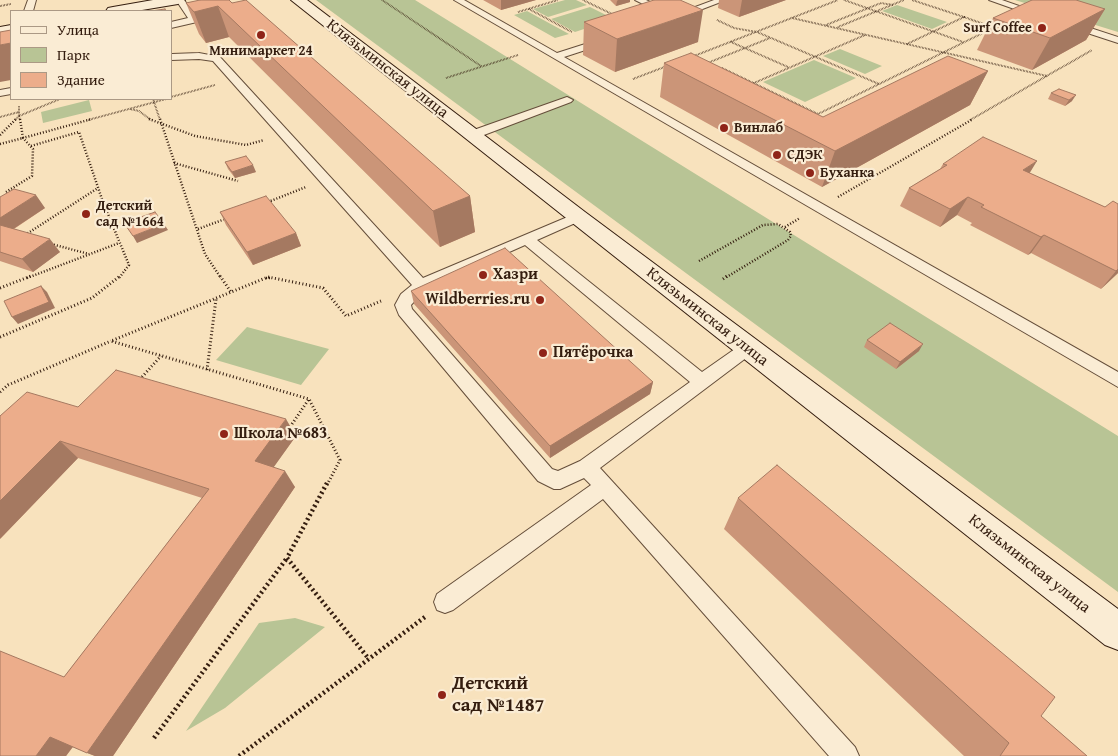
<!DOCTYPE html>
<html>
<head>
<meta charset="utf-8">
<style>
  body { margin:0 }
  #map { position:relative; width:1118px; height:756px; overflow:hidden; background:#f8e2bd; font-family:"Gentium Book Plus",serif }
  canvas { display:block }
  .legend { position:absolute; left:10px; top:10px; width:162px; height:90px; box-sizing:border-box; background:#faecd4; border:1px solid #ab9985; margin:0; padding:6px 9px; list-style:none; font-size:15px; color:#341d0f }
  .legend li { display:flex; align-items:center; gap:10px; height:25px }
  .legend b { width:25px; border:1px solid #ab9985 }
</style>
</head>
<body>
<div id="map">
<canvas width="1118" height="756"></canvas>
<ul class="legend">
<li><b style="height:6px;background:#faecd4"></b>Улица</li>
<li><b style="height:14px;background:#b8c495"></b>Парк</li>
<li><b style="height:14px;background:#ecad8b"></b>Здание</li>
</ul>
</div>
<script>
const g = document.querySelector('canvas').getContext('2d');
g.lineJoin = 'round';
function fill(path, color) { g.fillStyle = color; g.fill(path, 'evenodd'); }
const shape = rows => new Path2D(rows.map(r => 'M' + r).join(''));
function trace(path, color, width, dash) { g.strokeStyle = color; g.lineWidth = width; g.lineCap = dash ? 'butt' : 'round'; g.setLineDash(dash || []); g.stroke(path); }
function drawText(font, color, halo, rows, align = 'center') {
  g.font = font + ' "Gentium Book Plus",serif'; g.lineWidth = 4.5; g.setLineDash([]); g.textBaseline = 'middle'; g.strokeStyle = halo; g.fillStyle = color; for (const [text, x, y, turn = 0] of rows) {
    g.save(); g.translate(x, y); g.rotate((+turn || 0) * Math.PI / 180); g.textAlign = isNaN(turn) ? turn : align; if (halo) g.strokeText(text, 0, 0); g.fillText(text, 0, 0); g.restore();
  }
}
fill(shape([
  [316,0,415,0,1118,436,1118,592],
  [565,0,576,0,587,5,548,17,533,9],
  [1015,0,1118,0,1118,32],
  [897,5,947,22,932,29,882,11],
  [590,7,614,19,575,32,551,19],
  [527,11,569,34,555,38,514,15],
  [840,49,882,66,865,74,823,56],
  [814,60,856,78,805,102,763,82],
  [89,100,92,111,43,123,41,112],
  [247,327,329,349,301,385,216,360],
  [295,618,325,627,225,708,186,731,259,623]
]), '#b8c495');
const lane = shape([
  [28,0,36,0,33,11,24,11,28,0],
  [176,0,184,0,199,20,197,22,171,28,171,22,188,18,176,0],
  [454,0,464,0,557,53,604,38,610,38,610,42,564,57,1118,372,1118,387,454,0],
  [635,0,646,0,671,12,669,14,663,14,635,0],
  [714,0,726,0,679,18,673,18,671,16,714,0],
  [989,0,1002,0,1042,14,1040,16,1034,16,989,0],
  [1069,21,1118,37,1118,43,1066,26,1066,22,1069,21],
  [199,53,220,57,423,278,577,213,584,217,582,220,537,240,702,372,742,344,748,342,754,344,756,348,754,352,600,468,855,747,859,756,829,756,603,499,453,610,445,613,437,610,434,602,437,594,591,485,584,478,560,489,554,489,538,481,399,315,395,305,401,294,412,285,213,61,199,59,171,60,172,54,199,53],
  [525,245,690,382,580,461,558,471,552,469,412,309,411,305,426,289,525,245],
  [11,88,11,94,0,96,0,90,11,88],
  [567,97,573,100,571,102,476,138,472,139,466,135,468,132,567,97]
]);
const secondary = shape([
  [153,0,185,0,178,4,136,11,106,11,108,8,113,7,153,0],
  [291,0,307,0,585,212,1118,609,1118,650,1105,645,291,0],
  [11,25,11,33,0,35,0,27,11,25]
]);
trace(lane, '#654e3a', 2);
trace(secondary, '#341d0f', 2);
trace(shape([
  [382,0,481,66],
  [583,0,614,15],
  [844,0,963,42],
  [0,6,11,4],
  [529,9,572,32],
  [518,12,558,0],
  [964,17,992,27],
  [792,18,1047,76],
  [717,20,734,28,757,32,879,84],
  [826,25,881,3,893,5],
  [838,27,904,0],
  [731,42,788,67],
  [907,44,964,17,912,0],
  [694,56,838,0],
  [710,62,770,38],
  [722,68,818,114,991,29],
  [446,78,518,55],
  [633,79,667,66],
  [754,83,865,35],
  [171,97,215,85],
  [153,99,160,120],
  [130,109,139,111,151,120],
  [0,117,19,112],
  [15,120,19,116,19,106],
  [20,120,19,116,60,99],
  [88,120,166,99],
  [970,120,1092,50]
]), '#341d0f', 2, [0.5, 1]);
trace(shape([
  [149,119,195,136,246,145,264,140],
  [160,119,205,254,221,278],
  [0,135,16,119],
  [0,144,23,138,20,119],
  [31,146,79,132,103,202,129,265,119,278],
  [174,163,238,181],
  [6,192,32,176,33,149,23,138,92,119],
  [838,197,973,119],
  [268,202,306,187],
  [785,227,800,218],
  [198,229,225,219],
  [25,235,98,188],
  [51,244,89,254],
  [699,261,763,225,778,224,790,232,791,236,788,240,725,278],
  [27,278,119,243],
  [266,278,271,278]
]), '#341d0f', 2.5, [1, 2]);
trace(shape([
  [220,276,231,292],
  [723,279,727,276],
  [0,288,31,276],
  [0,337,92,298,120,276],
  [207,370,216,299],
  [142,377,161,356],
  [0,392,8,385,111,341],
  [292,424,309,399],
  [327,485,340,460,309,399,111,341,268,277,323,288,346,316,381,301]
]), '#341d0f', 3, [1, 2.5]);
trace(shape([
  [327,483,287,558,369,659],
  [154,738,287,558],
  [239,756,425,617]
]), '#341d0f', 4.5, [2, 3]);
fill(lane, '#faecd4');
fill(secondary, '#faecd4');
fill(shape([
  [229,0,470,196,475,232,440,247,229,37,206,43,199,34,186,3],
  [483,0,536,0,501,10],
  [610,0,630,0,630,2,616,6],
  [719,0,786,0,739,17,718,8],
  [1105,9,1086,40,1032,70,977,50,993,18],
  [584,22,698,42,615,72,583,55],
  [664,63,823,117,988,71,970,105,822,187,660,97],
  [1051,93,1072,101,1065,106,1048,99],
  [225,162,256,172,235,178,228,169],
  [943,164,1029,173,1105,207,1118,204,1118,273,1101,289,1031,253,1028,255,970,225,972,223,957,215,940,227,900,206,909,188,940,169],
  [0,197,45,208,14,229,60,252,33,272,0,261],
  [220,212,296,233,301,246,253,265,226,225],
  [411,291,653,382,650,394,550,458,414,304],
  [867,340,919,351,896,369,864,347],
  [78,407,296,436,273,467,295,487,113,756,95,756,73,747,66,756,0,756,64,677,202,498,78,458,0,539],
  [738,498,1041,716,1087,756,964,756,724,529]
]), '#cb9578');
fill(shape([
  [501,0,536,0,501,10],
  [618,0,630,0,630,2,616,6,617,1],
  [742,0,786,0,739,17],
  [218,6,229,37,206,43,194,12],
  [1105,9,1086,40,1032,70,1050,38],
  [703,10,698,42,615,72,617,39],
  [11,43,11,80,0,82,0,45],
  [988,71,970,105,822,187,835,151],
  [1076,95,1072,101,1065,106,1069,100],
  [1037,161,1026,179,1023,170],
  [253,165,256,172,235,178,232,172],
  [36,195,45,208,4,235,0,231,0,218],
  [470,196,475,232,440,247,433,211],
  [968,197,957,215,940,227,950,209],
  [164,224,168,230,137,243,133,236],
  [296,233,301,246,253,265,247,252],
  [1044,235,1031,253,1028,255,1041,237],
  [50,239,60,252,33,272,22,259],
  [1118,269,1118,273,1101,289,1116,271],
  [41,286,47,292,55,308,18,324,12,317],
  [923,344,919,351,896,369,900,362],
  [653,382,650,394,550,458,550,446],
  [286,419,296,436,266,478,255,461],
  [60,441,78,458,0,539,0,501],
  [285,471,295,487,113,756,95,756,87,753],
  [50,737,74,745,66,756,36,756]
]), '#a57961');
const building = shape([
  [200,0,229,0,232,3,246,0,470,196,433,211,218,6,194,12,186,3,200,0],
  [654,0,680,0,703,10,617,39,584,22,654,0],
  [1032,0,1076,0,1105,9,1050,38,993,18,1032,0],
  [165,9,166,11,151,11,165,9],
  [11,30,11,43,0,45,0,32,11,30],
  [691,53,823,117,948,56,988,71,835,151,664,63,691,53],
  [1059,89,1076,95,1069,100,1051,93,1059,89],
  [983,137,1037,161,1023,170,1105,207,1113,201,1118,204,1118,269,1116,271,1044,235,1041,237,981,207,984,205,968,197,950,209,909,188,947,165,943,164,983,137],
  [246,156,253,165,232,172,225,162,246,156],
  [14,189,36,195,0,218,0,197,14,189],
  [266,196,296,233,247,252,220,212,266,196],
  [155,212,164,224,133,236,124,223,155,212],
  [0,225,50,239,22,259,0,252,0,225],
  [505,248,653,382,550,446,411,291,505,248],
  [41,286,49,302,12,317,4,301,41,286],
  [890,323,923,344,900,362,867,340,890,323],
  [116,370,286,419,255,461,285,471,87,753,50,737,36,756,0,756,0,651,64,677,209,489,60,441,0,501,0,416,27,392,78,407,116,370],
  [777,465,1055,697,1041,716,1087,756,1000,756,1009,743,738,498,777,465]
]);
fill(building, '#ecad8b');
trace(building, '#a57961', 1);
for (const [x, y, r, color] of [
  [1042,28,5,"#8f2418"],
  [261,35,5,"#8f2418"],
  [724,128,5,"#8f2418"],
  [777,155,5,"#8f2418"],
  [810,173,5,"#8f2418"],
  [86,214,5,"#8f2418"],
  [483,275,5,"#8f2418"],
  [540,300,5,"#8f2418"],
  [543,353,5,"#8f2418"],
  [224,434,5,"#8f2418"],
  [442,695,5,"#8f2418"]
]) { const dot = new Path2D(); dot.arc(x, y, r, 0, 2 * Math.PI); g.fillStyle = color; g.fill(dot); trace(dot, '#faecd4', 2); }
drawText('bold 14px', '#341d0f', '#faecd4', [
  ["Surf Coffee",1032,28,"right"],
  ["Минимаркет 24",261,51,"center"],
  ["Винлаб",734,128],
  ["СДЭК",787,155],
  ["Буханка",820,173],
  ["Детский",96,206],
  ["сад №1664",96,222]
], 'left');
drawText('16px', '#341d0f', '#faecd4', [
  ["Клязьминская улица",387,69,38],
  ["Клязьминская улица",707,317,38],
  ["Клязьминская улица",1029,564,38]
]);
drawText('bold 16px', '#341d0f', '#faecd4', [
  ["Хазри",493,275],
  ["Wildberries.ru",530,300,"right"],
  ["Пятёрочка",553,353],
  ["Школа №683",234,434]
], 'left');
drawText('bold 19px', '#341d0f', '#faecd4', [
  ["Детский",452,684],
  ["сад №1487",452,706]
], 'left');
</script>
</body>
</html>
